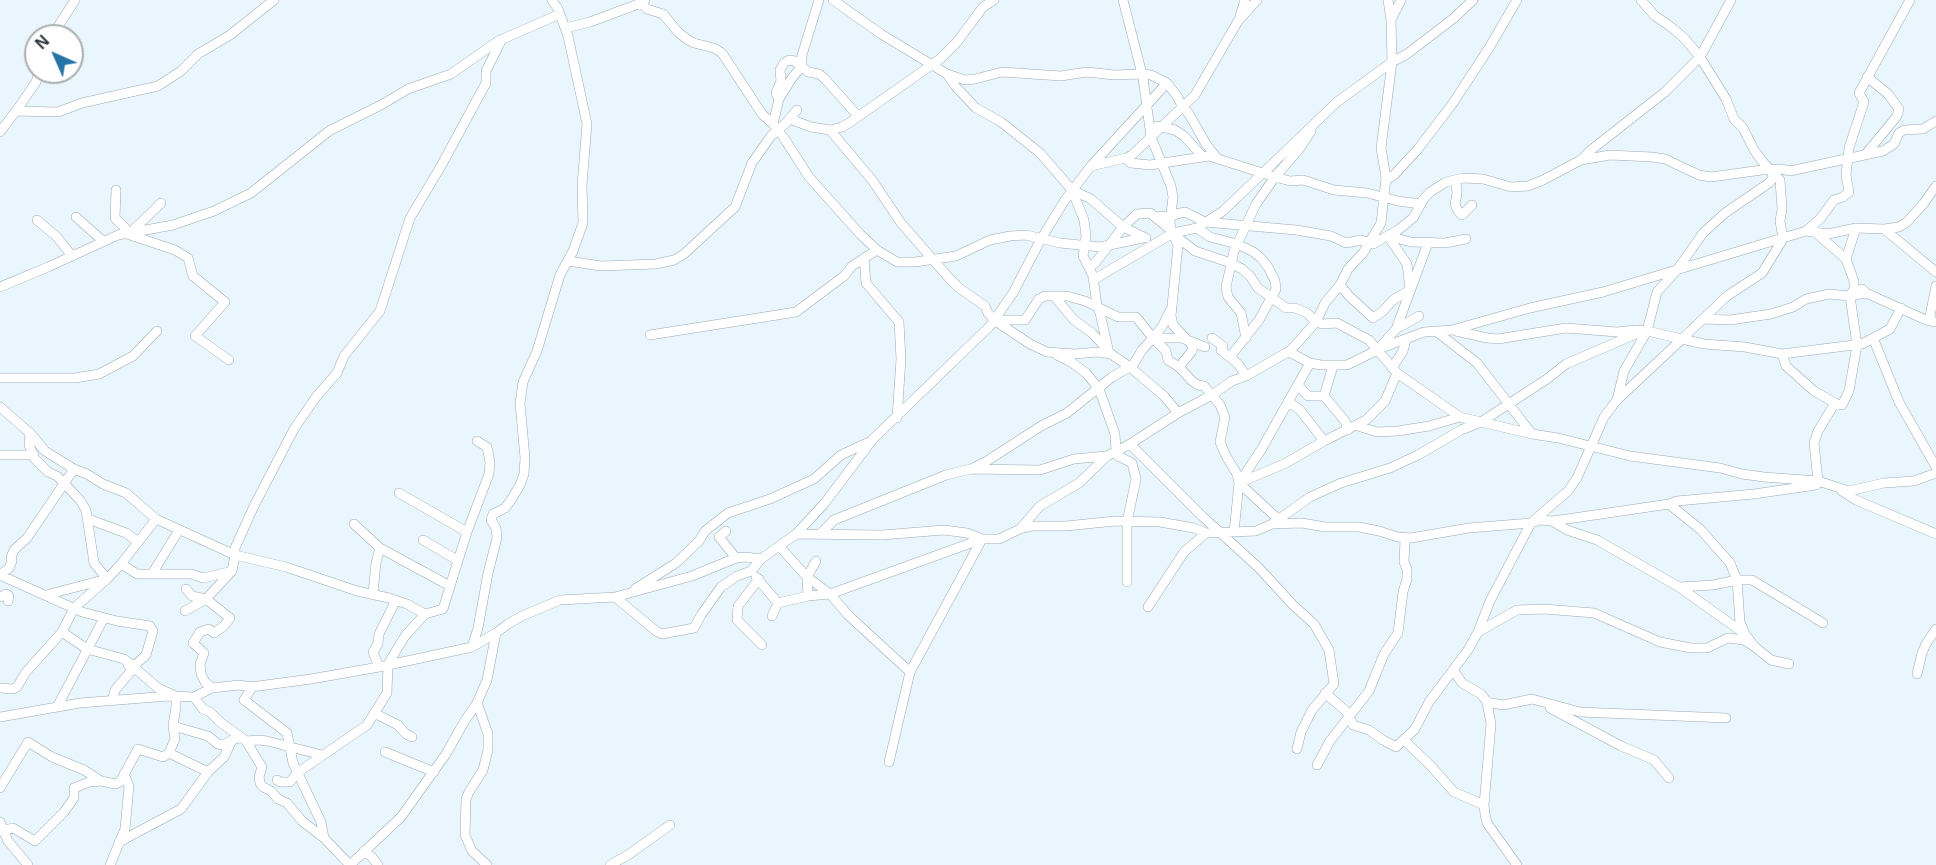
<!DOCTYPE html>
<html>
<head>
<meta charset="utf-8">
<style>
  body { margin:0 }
  #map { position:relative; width:1936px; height:865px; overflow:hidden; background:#eaf6fe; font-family:Helvetica,sans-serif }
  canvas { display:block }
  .north { position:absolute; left:24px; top:24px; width:60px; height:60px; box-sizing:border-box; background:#fff; border:2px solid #abaeaf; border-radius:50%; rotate:315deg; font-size:16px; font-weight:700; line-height:24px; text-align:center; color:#2e3438 }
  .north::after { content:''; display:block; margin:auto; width:21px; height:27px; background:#2674a6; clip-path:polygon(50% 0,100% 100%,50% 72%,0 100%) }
</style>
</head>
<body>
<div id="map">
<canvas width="1936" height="865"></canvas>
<div class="north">N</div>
</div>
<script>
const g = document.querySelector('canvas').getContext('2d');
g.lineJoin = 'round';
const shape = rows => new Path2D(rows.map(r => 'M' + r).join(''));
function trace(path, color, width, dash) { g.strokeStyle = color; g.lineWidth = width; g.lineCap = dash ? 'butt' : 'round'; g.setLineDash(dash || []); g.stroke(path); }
const minor = shape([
  [645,0,641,3,647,9,663,14,678,32,688,40,694,43,714,48,722,53,762,114,773,124],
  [819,0,802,55,801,67,792,78,779,99,773,124,784,138,809,177,860,234,877,250,897,262,915,262,956,256,990,240,1010,236,1026,235,1060,243,1100,247,1143,238],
  [833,0,881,34,947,74,956,87,976,108,1001,122,1040,153,1072,190],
  [1123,0,1143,78,1151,137,1171,186,1173,197,1170,222,1171,230,1178,245,1171,316,1173,325,1193,346,1192,351,1179,367,1192,381,1198,385,1204,386,1212,395,1220,405,1225,417,1220,442,1226,456,1237,474,1239,483,1234,532],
  [1240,16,1245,0],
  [1391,20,1401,0],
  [565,28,590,22,641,3],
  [52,36,75,0],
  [947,74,965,80,975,79,1002,72,1061,76,1087,72,1114,75,1142,74,1151,75,1167,83],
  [779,99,776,93,781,81,780,70,784,63,789,60,795,61,808,72,819,74,824,78,858,116],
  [16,111,36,82,39,72],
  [790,119,811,127,830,130,872,180,901,223,949,278,959,288,985,306,988,313,994,320,1030,344,1047,352,1075,354,1097,352,1111,354,1130,367,1164,396,1178,413],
  [1157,126,1175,130,1184,136,1203,157],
  [830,130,842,127,849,123,940,59,957,42,983,7,994,0],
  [0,132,16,111,58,112,82,103,158,86,181,71,198,54,230,35,274,0],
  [1865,155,1897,116,1899,109,1888,94,1867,77],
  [1126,158,1131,163,1150,165,1209,156,1275,177,1290,181,1303,180,1334,190,1367,193,1398,201,1420,204],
  [1581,160,1591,150,1665,92,1700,57,1731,0],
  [1091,166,1126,158,1132,155,1195,95,1238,21,1257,0],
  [1386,180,1394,175,1418,149,1453,103,1489,48,1517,0],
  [1456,180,1457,194,1455,204,1458,211,1462,215,1472,205],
  [116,190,115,218,125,228,124,233,175,250,188,258,193,276,225,302,195,336,229,360],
  [76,217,103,241],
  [1157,217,1161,216,1171,217,1176,214,1185,212,1205,222,1296,230,1331,236,1346,243,1361,240,1373,244,1398,230,1413,218,1423,200,1430,192,1446,182,1463,178,1483,179,1511,187,1528,186,1543,180,1581,160,1610,155,1652,157,1665,159,1699,175,1711,177,1762,170,1781,169,1790,171,1883,151,1894,144,1899,133,1904,130,1923,129,1936,121],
  [37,220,57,237,72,256],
  [1197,228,1223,211,1337,102,1392,62,1407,54,1454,18,1473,0],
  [1884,229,1936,272],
  [1806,231,1820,219,1834,200,1843,197,1849,192,1846,175,1849,148,1864,102,1859,93,1910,0],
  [131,232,161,203],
  [1816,233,1846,259,1854,281,1854,289,1850,296,1857,345,1849,391,1842,405,1835,403,1818,431,1814,443,1818,481],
  [1388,236,1411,242,1445,243,1466,239],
  [1177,237,1195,251,1231,263,1242,269,1250,276,1258,288,1286,308,1295,308,1307,313,1316,322,1322,324,1337,323,1369,340,1397,373,1460,417,1481,422,1547,379,1566,364,1638,333],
  [864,258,866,283,899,322,901,359,897,418],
  [1846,259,1856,228],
  [568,261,601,266,656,264,674,260,684,254,735,207,752,163,771,136,785,124,797,110],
  [1089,268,1096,262,1123,227,1137,214,1150,213,1171,230],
  [1093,280,1173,233,1197,228,1210,237,1237,244,1252,251,1261,258,1268,267,1275,281,1276,289,1259,320,1230,357],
  [1340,285,1349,296,1373,318,1383,311,1393,300,1410,290,1407,264,1388,236],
  [0,287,48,267,118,235,173,225,214,211,251,193,329,131,381,105,408,89,451,74,498,41,560,14],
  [1862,289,1866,293,1926,320,1936,322],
  [1054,296,1074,320,1092,333,1107,349],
  [1170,311,1163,325,1153,338,1166,351,1168,360,1179,367],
  [1704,319,1730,320,1771,314,1793,307,1806,299,1829,294,1850,296,1866,293],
  [994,320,1025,320,1039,299,1045,296,1067,296,1085,301,1118,317,1136,317,1153,338,1182,338,1205,347],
  [1931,320,1930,316,1936,286],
  [1396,329,1428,243],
  [1456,331,1487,338,1498,339,1566,328,1617,332,1635,330,1647,331,1682,339,1727,296,1762,273,1783,239,1780,221,1782,209,1780,180,1762,161,1754,150,1743,128,1734,119,1726,99,1700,57,1685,39,1670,26,1655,16,1641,0],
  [1437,332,1477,363,1532,434],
  [650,335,796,312,844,276,852,266,877,250],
  [1212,338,1223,346,1221,350,1238,364,1246,376],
  [1246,338,1241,313,1228,297,1226,287,1234,251,1256,204,1275,177,1300,148,1311,131],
  [1873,338,1899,402,1936,467],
  [1379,348,1396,329,1419,316],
  [1289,352,1316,322,1325,303,1340,285,1348,269,1363,253,1381,223,1386,178,1381,148,1392,62,1391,20,1388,0],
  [1109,353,1100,313,1097,306,1093,276,1083,256,1086,236,1084,220,1072,190,1091,199,1123,227,1146,238],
  [1782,354,1786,366,1814,391,1835,403],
  [1057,355,1071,362,1086,373,1099,389,1115,434,1116,451,1118,456,1132,463,1136,479,1127,522,1127,582],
  [1392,368,1403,351,1406,340],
  [0,378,75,378,99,374,133,356,157,331],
  [1299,386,1308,396,1324,396,1345,421,1348,430],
  [1324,396,1333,366],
  [1617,400,1682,339,1704,344,1745,347,1782,354,1862,344,1890,329,1901,308],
  [1289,402,1300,410,1324,441],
  [0,407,30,433,45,451,74,469,87,474,103,484,126,493,156,519,235,555,286,567,357,591,389,598,407,604,425,614],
  [1358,426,1377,432,1398,431,1429,426,1460,417],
  [30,433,29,445,35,459,48,472,57,476,80,500,86,510,94,563,107,579,74,608,62,632],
  [1130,444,1202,516,1259,568,1293,605,1314,624,1329,650,1334,684,1312,710,1301,732,1297,749],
  [0,455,34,455],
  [973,468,987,461,1041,426,1067,413,1112,377,1133,365,1142,350,1153,338],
  [1239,483,1286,463,1324,441,1366,420,1385,401,1397,373],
  [1842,491,1856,500,1936,534],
  [1669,504,1701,530,1730,563,1737,580,1740,622,1745,634,1755,647,1771,660,1789,664],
  [88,519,126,533,137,541],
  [1278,519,1239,483,1261,450,1310,363],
  [1552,521,1567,530,1597,540,1679,587,1713,585,1737,580,1752,580,1823,623],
  [354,524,380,548,450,586],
  [1272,524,1302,523,1325,527,1359,527,1379,531,1398,537,1411,538,1469,528,1531,523,1540,520,1552,521,1574,518,1669,504,1677,501,1754,494,1816,485],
  [1020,529,1040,506,1079,483,1107,456,1130,444,1178,413,1212,395,1232,381,1246,376,1286,353,1289,352,1310,363,1321,365,1347,365,1384,347,1424,332,1452,330,1530,308,1603,292,1806,231,1828,234,1856,228,1884,229,1899,227,1907,222,1924,203,1936,186],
  [726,531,719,537,736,558],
  [467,532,489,474,490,462,487,447,477,441],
  [796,534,882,535,944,530,967,533,982,539,999,539,1020,529,1032,526,1066,526,1115,521,1160,522,1194,528,1206,533,1256,531,1272,524,1310,497,1341,483,1390,468,1418,455,1461,430,1481,422,1532,434,1558,438,1630,456,1720,468,1742,474,1764,477,1818,481,1849,491,1884,483,1914,481,1936,473],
  [820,534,834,520,946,475,971,469,1040,470,1074,459,1107,456],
  [423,540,457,560],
  [780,547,807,577,830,594,848,615,910,672],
  [121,564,156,519],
  [152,574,191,574,203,578,229,572],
  [0,575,82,612,117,621,150,626,153,631,146,655,134,666,130,663],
  [0,575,9,568,12,561,11,557,14,550,27,538,74,469],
  [756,577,778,603,772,616],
  [759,579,738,606,737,620,762,645],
  [1679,587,1745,634],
  [186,589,192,596,206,599],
  [635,589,676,563,699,541,705,531,728,513,770,499,814,479,841,455,871,441],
  [373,593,376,563,380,548],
  [46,595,107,579,121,564,137,574,152,574,179,530],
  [808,596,830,594,982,539],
  [0,597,6,594,9,596,8,601],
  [615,597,656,631,662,634,694,628,701,615,721,587,737,576,751,571,761,559],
  [778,603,808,596,807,577,816,561],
  [1148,607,1184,552,1206,533],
  [185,611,206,599],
  [1478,632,1517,610,1544,609,1594,613,1660,642,1691,648,1707,648,1728,638,1744,640,1755,647],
  [472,647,496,633,508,624,522,616,560,600,615,597,692,576,736,558,745,557,761,559,796,534,824,504,873,439,990,326,1013,293,1041,239,1065,200,1091,166,1167,83,1177,96,1182,106,1189,114,1206,144,1217,158],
  [379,667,373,652,378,644,379,634,396,600],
  [1454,671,1462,683,1481,694,1487,702,1491,724,1484,805,1485,814,1487,823,1517,865],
  [1917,674,1922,653,1926,644,1936,629],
  [253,686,244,700,287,733,293,763,321,822,324,838],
  [0,688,13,689,17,687,26,672,62,632,87,649,124,659,158,688,176,696,176,706,173,726,175,739,169,753,163,757,138,749,120,782,115,784,101,781,89,782,74,788,74,798,64,812,35,841,13,828,0,831],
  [212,688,205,682,201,674,200,664,204,653,193,643,200,632,209,629,214,633,224,626,230,618,206,599,232,571,235,555,235,548,254,506,294,429,316,397,337,373,344,356,380,311,410,218,441,166,486,83,486,71,502,39],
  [1325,693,1347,712,1353,725,1369,730,1383,740,1396,747,1415,729,1429,702,1468,650,1478,632,1490,601,1531,523,1568,491,1577,478,1604,417,1617,400,1624,371,1647,331,1657,292,1677,270,1703,233,1725,213,1769,183,1773,178,1772,171],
  [194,697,203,709,210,712,220,722,246,741,262,767,259,777,260,783,263,787,271,791,278,799,287,803,302,821,324,838,350,865],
  [111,701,113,698,115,690,132,670,128,665],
  [1487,702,1503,705,1532,699,1580,712,1726,718],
  [477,703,488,734,488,750,483,770,469,792,466,799,465,835,472,851,487,865],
  [57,707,104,618],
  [1550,708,1621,746,1654,760,1669,778],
  [374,713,398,725,406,734,412,737],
  [0,717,80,703,169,696,194,697,212,688,239,685,251,687,311,679,379,667,472,647,478,628,488,573,497,538,496,528,491,520,493,514,505,508,511,500,520,485,524,474,525,458,520,403,523,382,537,351,560,275,573,251,583,223,582,185,587,124,568,36,558,9,552,0],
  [173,726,208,736,218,744,223,745,232,740],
  [1404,740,1431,766,1454,792,1484,805],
  [246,741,259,740,267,741,322,755],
  [385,752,434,772],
  [169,753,208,772,224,757,232,740,240,738],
  [889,762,910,672,982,539],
  [1317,765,1330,741,1369,691,1384,654,1398,633,1403,592,1407,579,1407,569,1404,562,1405,539],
  [277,780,280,782,290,782,297,773,367,725,387,693,388,664,405,636,425,614,443,609,467,532,399,493],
  [0,788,28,742,52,757,84,770,101,781],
  [0,822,8,841,28,865],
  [119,842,181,809,208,772],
  [364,851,372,857,378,865],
  [110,865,125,829,129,786,124,774],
  [350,865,401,817,446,754,464,722,477,703,487,680,496,633],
  [610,865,628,855,670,825]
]);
trace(minor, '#9ba9b3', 10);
trace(minor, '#fff', 9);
</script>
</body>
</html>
